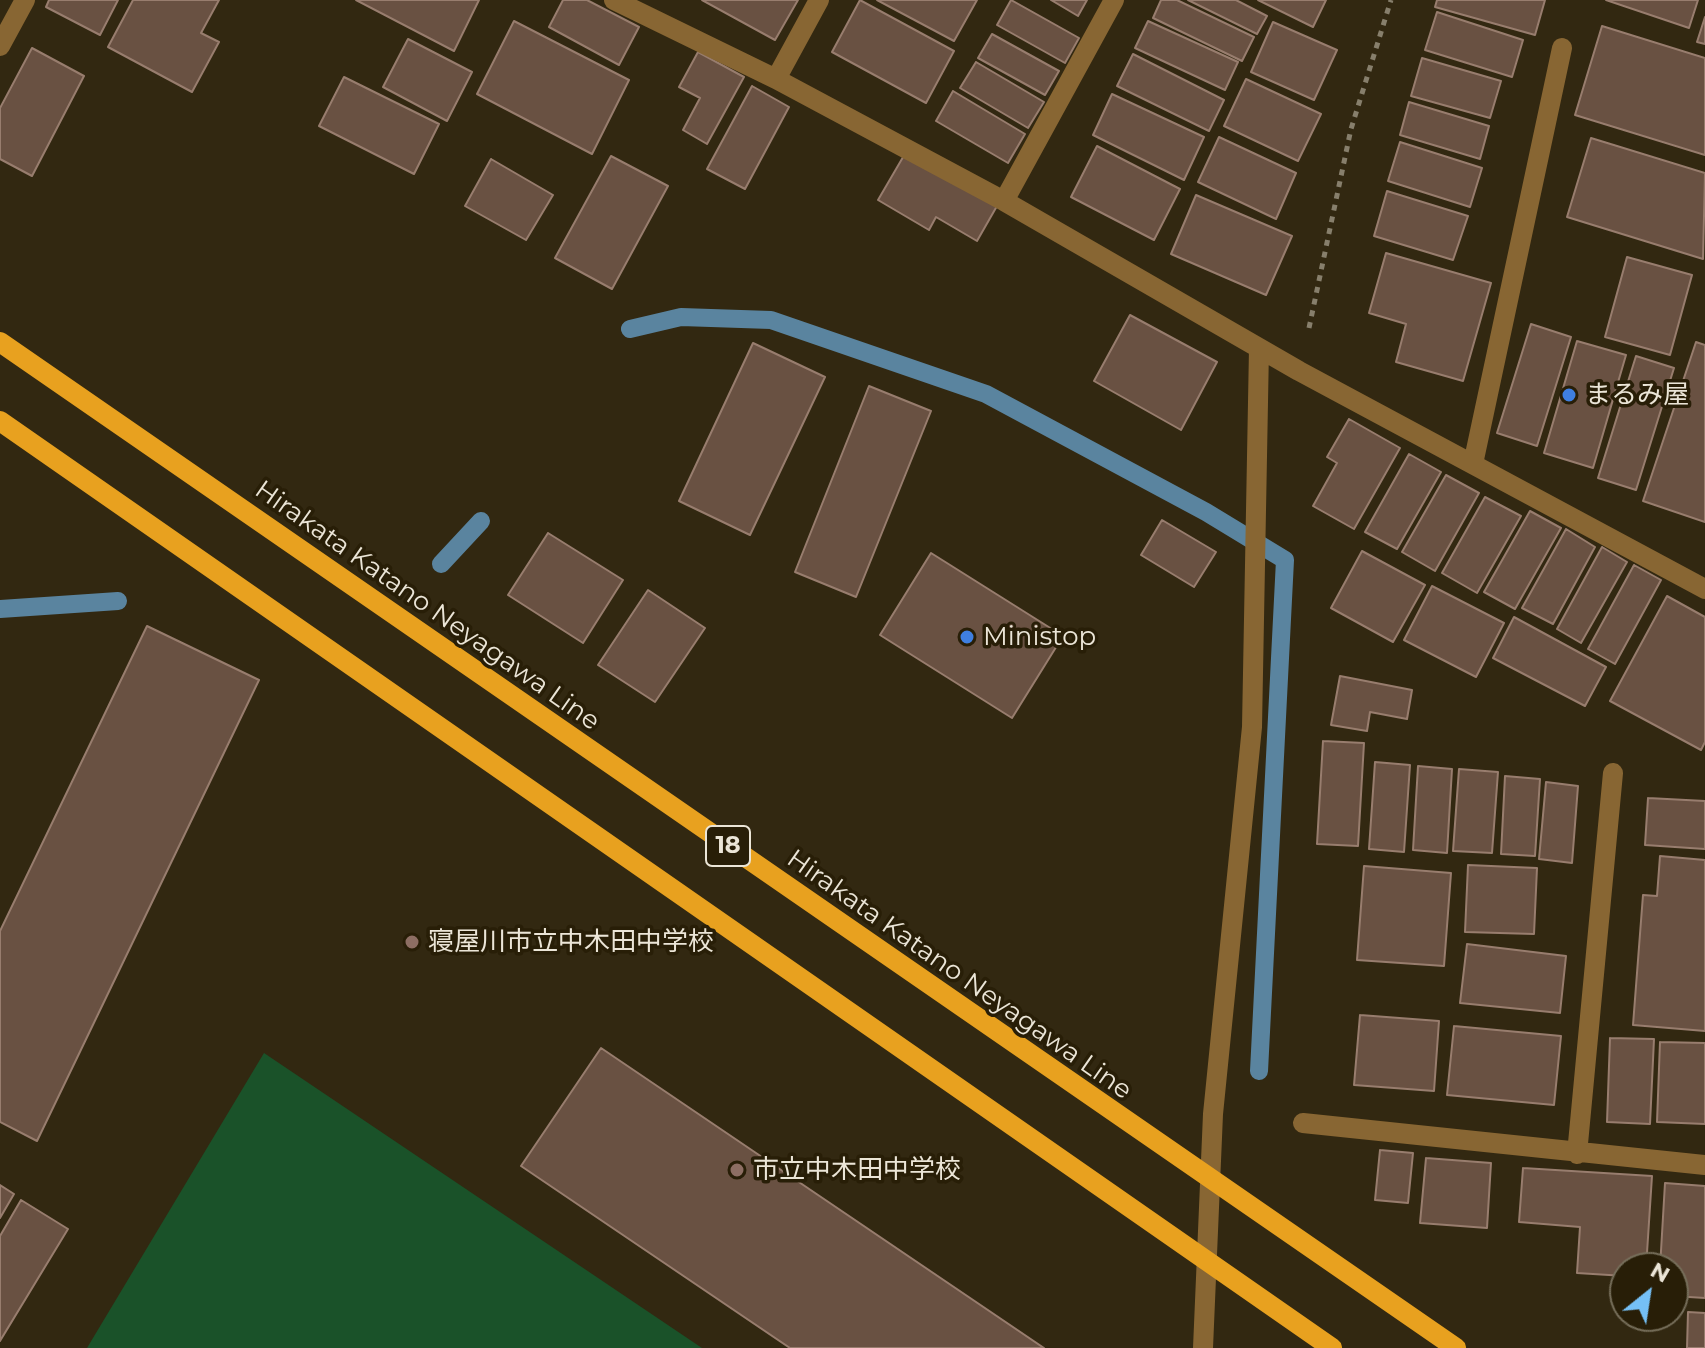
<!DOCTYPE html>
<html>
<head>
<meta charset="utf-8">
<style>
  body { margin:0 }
  #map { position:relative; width:1705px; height:1348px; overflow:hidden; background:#322811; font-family:Montserrat,sans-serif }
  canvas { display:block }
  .north { position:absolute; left:1609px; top:1252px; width:80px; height:80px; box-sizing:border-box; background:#281e07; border:2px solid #766e5a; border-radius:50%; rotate:30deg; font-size:22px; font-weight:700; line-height:32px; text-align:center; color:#ebe5d7 }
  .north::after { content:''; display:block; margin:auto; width:28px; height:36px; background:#75c0f6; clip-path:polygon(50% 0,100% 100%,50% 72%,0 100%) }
</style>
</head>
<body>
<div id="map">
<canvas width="1705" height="1348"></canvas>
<div class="north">N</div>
</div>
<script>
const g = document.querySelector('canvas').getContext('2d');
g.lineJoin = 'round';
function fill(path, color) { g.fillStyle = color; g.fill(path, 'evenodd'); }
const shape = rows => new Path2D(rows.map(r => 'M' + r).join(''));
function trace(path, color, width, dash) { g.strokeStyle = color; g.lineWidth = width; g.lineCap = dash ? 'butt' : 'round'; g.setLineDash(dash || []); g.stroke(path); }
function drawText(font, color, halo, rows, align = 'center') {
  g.font = font + ' Montserrat,"Noto Sans JP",sans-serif'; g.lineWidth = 7; g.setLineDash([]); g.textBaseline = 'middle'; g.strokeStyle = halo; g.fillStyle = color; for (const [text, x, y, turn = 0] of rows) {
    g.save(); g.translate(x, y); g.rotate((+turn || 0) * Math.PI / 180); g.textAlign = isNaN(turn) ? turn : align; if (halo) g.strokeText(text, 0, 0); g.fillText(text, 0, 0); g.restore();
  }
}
fill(shape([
  [264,1053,702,1348,87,1348]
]), '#1a5229');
trace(shape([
  [630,329,681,317,771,320,986,394,1206,512,1285,560,1259,1071],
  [441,564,481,521],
  [0,609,118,601]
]), '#5a849f', 18);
const building = shape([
  [49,0,118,0,100,35,46,7,49,0],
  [133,0,219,0,201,33,219,42,192,92,108,47,133,0],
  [356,0,479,0,454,51,356,0],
  [563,0,587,0,639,27,619,65,549,27,563,0],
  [702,0,798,0,775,40,702,0],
  [860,0,954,51,926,103,832,52,860,0],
  [877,0,977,0,954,41,877,0],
  [1011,0,1079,38,1065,63,997,25,1011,0],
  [1051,0,1087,0,1078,16,1051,0],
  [1161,0,1177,0,1254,37,1242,61,1153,18,1161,0],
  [1188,0,1236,0,1267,16,1257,34,1188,0],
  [1258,0,1326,0,1313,27,1258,0],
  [1437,0,1545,0,1535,35,1435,7,1437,0],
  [1606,0,1698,0,1689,28,1606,0],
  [1437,12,1523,40,1512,77,1425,50,1437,12],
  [1705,17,1705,44,1697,42,1705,17],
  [514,21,629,80,592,154,477,94,514,21],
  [1148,21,1238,62,1225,90,1135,48,1148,21],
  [1273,22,1337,50,1314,100,1251,72,1273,22],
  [1602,26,1705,58,1705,155,1575,115,1602,26],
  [992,34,1059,71,1045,95,978,58,992,34],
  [408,39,472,72,447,121,383,87,408,39],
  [32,48,84,76,32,176,0,159,0,108,32,48],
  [698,52,744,77,707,144,683,130,700,98,679,87,698,52],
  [1133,54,1224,100,1209,131,1117,86,1133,54],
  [1422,58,1501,81,1490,118,1411,96,1422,58],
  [976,62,1044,102,1028,128,960,88,976,62],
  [344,77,439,124,414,174,319,126,344,77],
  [1246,79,1321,114,1298,161,1224,126,1246,79],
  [752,86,789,107,745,189,707,169,752,86],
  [953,91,1025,134,1008,163,936,121,953,91],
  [1112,94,1204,137,1184,180,1093,135,1112,94],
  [1409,102,1489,126,1480,159,1400,135,1409,102],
  [1219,137,1296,173,1276,219,1198,182,1219,137],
  [1591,138,1705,173,1703,259,1567,217,1591,138],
  [1400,142,1482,168,1470,207,1388,181,1400,142],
  [1097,146,1180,189,1154,240,1071,197,1097,146],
  [906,152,997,206,977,241,936,217,929,230,878,200,906,152],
  [611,156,668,186,612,289,555,258,611,156],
  [491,159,553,195,526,240,465,206,491,159],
  [1387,191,1468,216,1453,260,1374,236,1387,191],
  [1196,195,1292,236,1266,295,1171,254,1196,195],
  [1386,253,1491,283,1463,381,1396,362,1406,324,1369,313,1386,253],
  [1627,257,1692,275,1670,355,1605,337,1627,257],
  [1130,315,1217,362,1181,430,1094,381,1130,315],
  [1531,324,1571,337,1537,446,1497,433,1531,324],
  [1577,341,1626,355,1593,468,1544,453,1577,341],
  [1696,342,1705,345,1705,522,1643,501,1696,342],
  [753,343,825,377,750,535,679,501,753,343],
  [1636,356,1674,368,1636,490,1598,478,1636,356],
  [869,386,931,411,856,597,795,572,869,386],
  [1349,419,1400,448,1354,529,1313,506,1337,463,1327,457,1349,419],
  [1409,454,1441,472,1397,549,1365,532,1409,454],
  [1446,475,1479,493,1435,571,1402,552,1446,475],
  [1485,497,1521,516,1477,593,1442,573,1485,497],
  [1530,511,1561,528,1515,609,1484,592,1530,511],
  [1162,520,1216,552,1194,587,1141,555,1162,520],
  [1566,529,1595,547,1553,624,1522,608,1566,529],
  [548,533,623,580,583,643,508,595,548,533],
  [1602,547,1627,562,1581,643,1557,629,1602,547],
  [1362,551,1425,585,1393,642,1331,608,1362,551],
  [931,553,1063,636,1012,718,880,635,931,553],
  [1634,565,1661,580,1615,664,1588,649,1634,565],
  [1432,586,1504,623,1476,677,1404,640,1432,586],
  [648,590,705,628,655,702,598,665,648,590],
  [1667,596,1705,617,1705,742,1701,750,1610,701,1667,596],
  [1514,617,1606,667,1585,706,1493,658,1514,617],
  [147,626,259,680,37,1141,0,1122,0,931,147,626],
  [1340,676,1412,690,1407,719,1370,712,1367,731,1331,725,1340,676],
  [1323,741,1364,743,1358,846,1317,844,1323,741],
  [1375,762,1410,765,1404,852,1369,849,1375,762],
  [1418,766,1452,769,1447,853,1413,850,1418,766],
  [1459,769,1498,772,1492,853,1453,851,1459,769],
  [1505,776,1540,779,1535,856,1501,854,1505,776],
  [1546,782,1578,786,1572,863,1539,859,1546,782],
  [1648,798,1705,801,1705,849,1645,845,1648,798],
  [1660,856,1705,860,1705,1031,1633,1025,1643,895,1657,896,1660,856],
  [1468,865,1537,868,1534,934,1465,932,1468,865],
  [1364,866,1451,873,1444,966,1357,960,1364,866],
  [1467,944,1566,956,1560,1013,1460,1003,1467,944],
  [1360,1015,1439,1021,1434,1091,1354,1085,1360,1015],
  [1454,1026,1561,1036,1554,1105,1447,1095,1454,1026],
  [1610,1038,1654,1039,1650,1124,1607,1122,1610,1038],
  [1660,1042,1705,1043,1705,1124,1657,1122,1660,1042],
  [601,1048,1044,1348,790,1348,521,1166,601,1048],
  [1380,1150,1413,1153,1408,1203,1375,1200,1380,1150],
  [1426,1158,1491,1163,1487,1228,1420,1223,1426,1158],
  [1523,1168,1652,1176,1646,1268,1625,1268,1625,1276,1577,1273,1580,1227,1519,1222,1523,1168],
  [1665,1183,1705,1186,1705,1298,1673,1296,1673,1268,1660,1268,1665,1183],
  [0,1185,14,1194,0,1218,0,1185],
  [21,1200,68,1229,0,1341,0,1236,21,1200],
  [1688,1312,1705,1313,1705,1348,1687,1348,1688,1312]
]);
fill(building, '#695142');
trace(building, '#987d6e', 2);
trace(shape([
  [1309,328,1351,129,1391,0]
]), '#877f6c', 5, [6, 6]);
trace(shape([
  [614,0,776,79,1004,201,1299,371,1705,589],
  [0,46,25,0],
  [776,79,819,0],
  [1004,201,1114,0],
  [1473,464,1562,48],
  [1303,1123,1705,1165],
  [1577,1154,1613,773],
  [1203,1348,1213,1114,1252,727,1259,348]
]), '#863', 20);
trace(shape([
  [0,342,1456,1348],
  [0,421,1332,1348]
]), '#e8a11f', 20);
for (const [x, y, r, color] of [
  [1569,395,8,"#3f7fe0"],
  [967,637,8,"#3f7fe0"],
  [412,942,8,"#8d6e63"],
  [737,1170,8,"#8d6e63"]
]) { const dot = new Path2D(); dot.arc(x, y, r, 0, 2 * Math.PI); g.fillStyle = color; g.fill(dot); trace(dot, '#281e07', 3); }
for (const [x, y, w] of [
  [728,846,44]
]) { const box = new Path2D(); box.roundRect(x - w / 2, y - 20, w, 40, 6); g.fillStyle = '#281e07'; g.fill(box); trace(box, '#ebe5d7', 2); }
drawText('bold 24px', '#ebe5d7', null, [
  ["18",728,846]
]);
drawText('26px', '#ebe5d7', '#281e07', [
  ["まるみ屋",1585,395],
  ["Ministop",983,637],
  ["寝屋川市立中木田中学校",428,942],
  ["市立中木田中学校",753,1170]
], 'left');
drawText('26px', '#ebe5d7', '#281e07', [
  ["Hirakata Katano Neyagawa Line",427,606,35],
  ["Hirakata Katano Neyagawa Line",959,975,35]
]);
</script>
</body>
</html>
